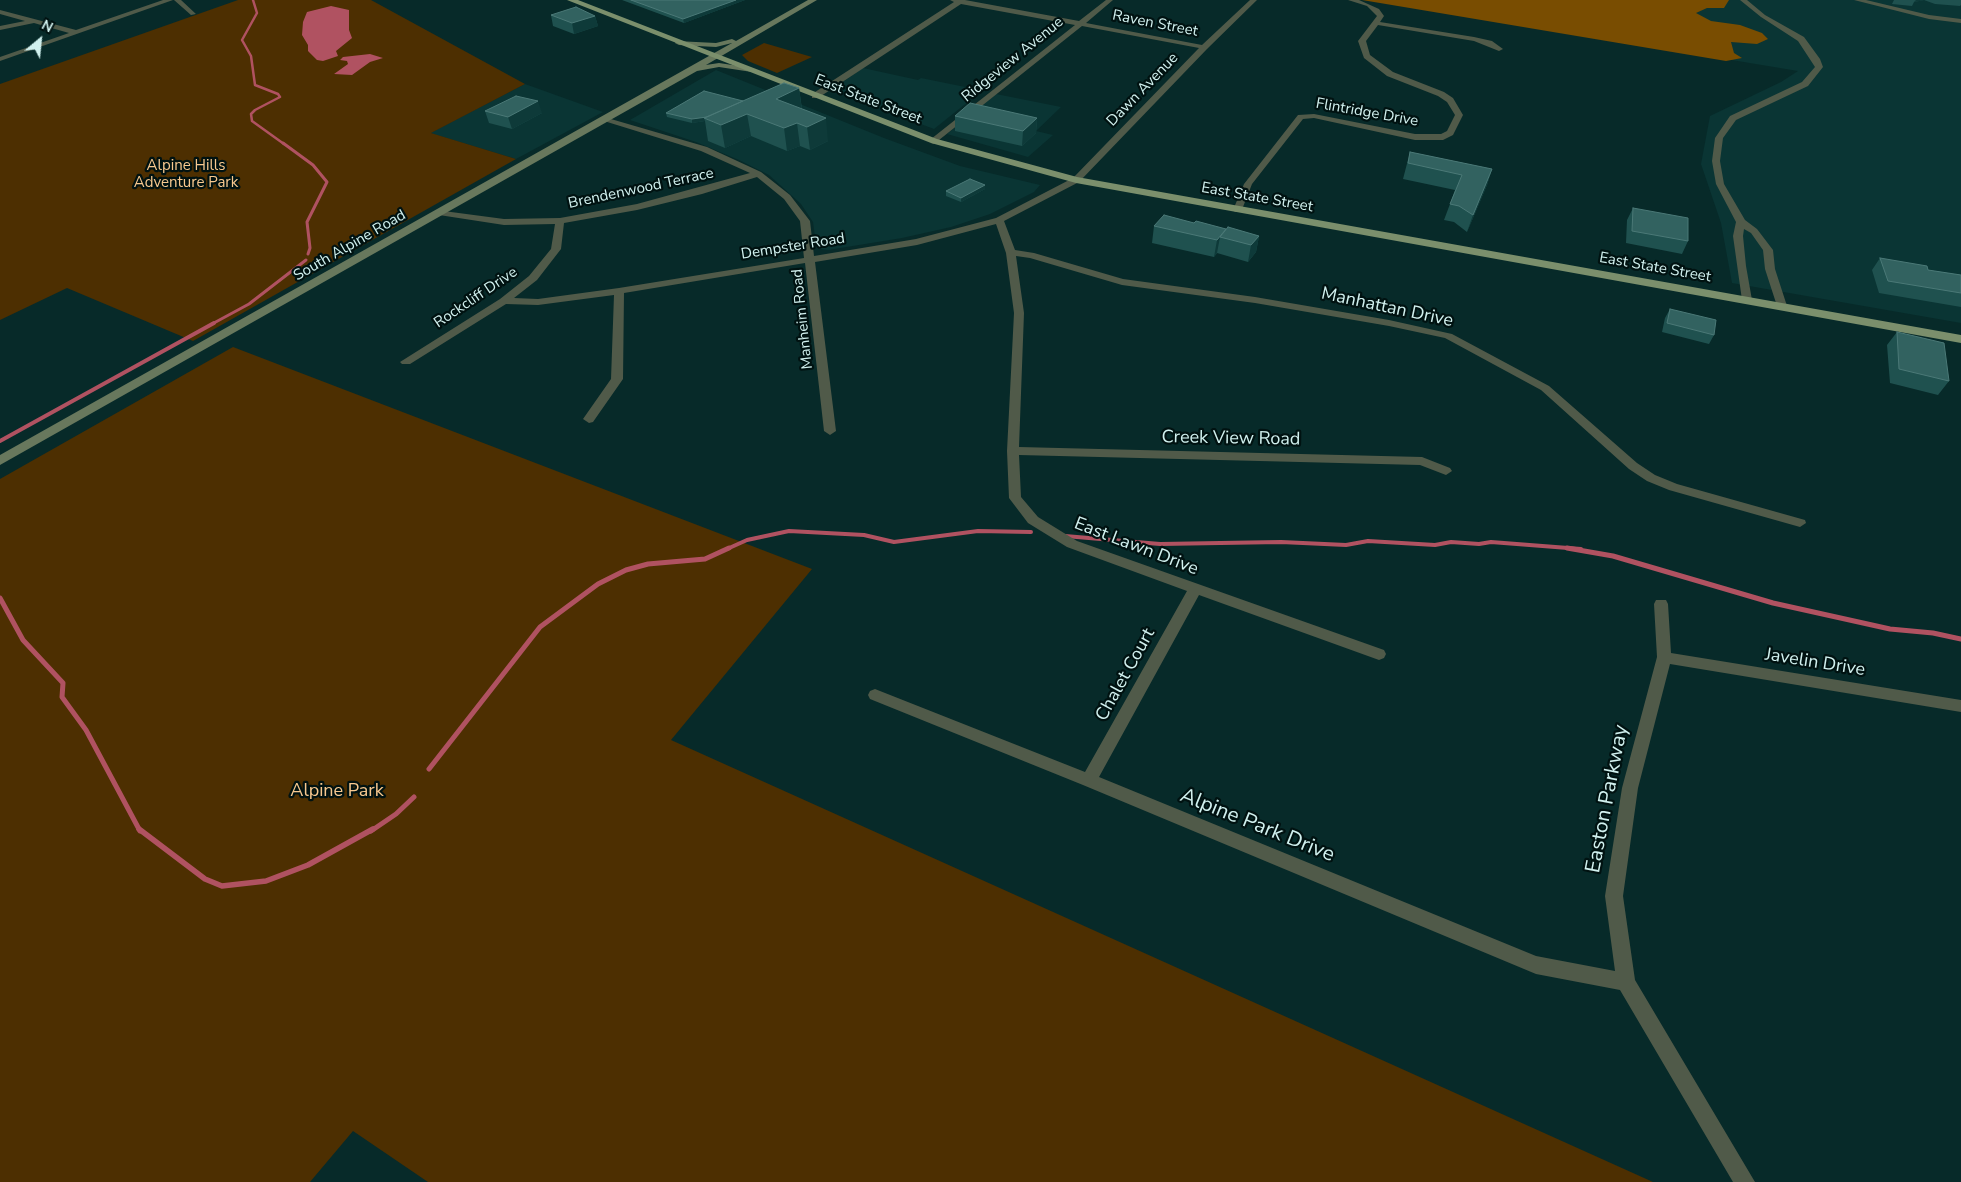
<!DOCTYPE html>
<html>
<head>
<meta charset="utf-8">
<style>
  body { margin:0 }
  #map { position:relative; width:1961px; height:1182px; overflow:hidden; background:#072a29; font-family:"Nunito Sans",sans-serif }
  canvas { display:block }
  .north { position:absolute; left:15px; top:15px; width:50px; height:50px; -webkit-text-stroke:4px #001211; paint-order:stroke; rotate:28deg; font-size:14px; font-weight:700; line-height:20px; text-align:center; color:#d1f1ef }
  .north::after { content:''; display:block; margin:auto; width:18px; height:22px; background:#d1f1ef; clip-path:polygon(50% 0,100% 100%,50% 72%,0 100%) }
</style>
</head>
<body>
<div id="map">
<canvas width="1961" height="1182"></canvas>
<div class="north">N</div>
</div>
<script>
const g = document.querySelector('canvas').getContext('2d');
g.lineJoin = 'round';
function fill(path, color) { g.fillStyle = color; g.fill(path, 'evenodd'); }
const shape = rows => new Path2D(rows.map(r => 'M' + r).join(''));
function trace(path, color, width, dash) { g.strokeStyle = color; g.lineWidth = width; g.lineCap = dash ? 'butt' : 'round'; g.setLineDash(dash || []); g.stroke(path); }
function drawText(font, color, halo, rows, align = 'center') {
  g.font = font + ' "Nunito Sans",sans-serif'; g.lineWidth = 4.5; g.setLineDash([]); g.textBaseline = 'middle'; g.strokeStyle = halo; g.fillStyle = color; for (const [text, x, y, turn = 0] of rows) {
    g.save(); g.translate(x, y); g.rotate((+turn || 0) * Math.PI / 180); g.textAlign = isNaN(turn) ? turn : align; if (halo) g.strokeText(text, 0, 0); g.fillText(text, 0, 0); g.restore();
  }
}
fill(shape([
  [1370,0,1961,0,1961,323,1732,283,1721,223,1701,164,1710,116,1781,82,1798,71],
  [863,68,918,80,921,78,985,91,979,93,934,129,831,90],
  [716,70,884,138,960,166,1040,185,1034,192,990,214,951,227,902,238,828,250,820,249,816,244,813,222,801,204,769,175,739,160,696,142,630,120],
  [525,84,603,112,516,159,430,133],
  [996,94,1061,107,1036,131,1053,135,1028,157,947,134]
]), '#0a3534');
fill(shape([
  [238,0,371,0,525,84,431,133,516,159,193,341,67,288,0,320,0,84],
  [764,43,812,57,777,73,748,61,742,55],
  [233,347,812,569,671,740,1653,1182,428,1182,353,1131,310,1182,0,1182,0,479]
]), '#4d2f01');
fill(shape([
  [1362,0,1729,0,1724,8,1707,8,1696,13,1711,21,1740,25,1762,33,1768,39,1757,44,1731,42,1734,53,1742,58,1726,61]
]), '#794d01');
fill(shape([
  [331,6,349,10,349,30,352,38,336,51,338,56,323,61,317,60,308,51,308,45,302,35,303,22,307,12],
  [370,54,383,58,370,62,352,75,334,74,348,64,347,61,340,60,343,57]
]), '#b05261');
trace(shape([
  [253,0,257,13,242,40,251,56,255,85,278,94,280,97,255,110,251,114,252,121,284,144]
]), '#b05261', 2.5);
trace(shape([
  [283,143,313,165,327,182,307,222,310,248,308,254],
  [212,324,249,304,306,260]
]), '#b05261', 3);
trace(shape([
  [0,441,214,323],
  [1065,536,1160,544,1281,542,1346,545,1368,541,1435,545,1451,542,1479,544,1491,542,1581,549],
  [727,549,747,540,789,531,864,535,894,542,978,531,1031,532]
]), '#b05261', 4);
trace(shape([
  [1567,548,1613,556,1773,603,1890,629,1933,633,1961,639],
  [0,598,23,640,63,683,62,697,86,730,140,831],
  [429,769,540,627,598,584,626,570,648,564,705,559,729,548],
  [371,831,396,814,414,797]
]), '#b05261', 5);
trace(shape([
  [139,829,205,879,222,886,266,881,308,865,373,829]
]), '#b05261', 5.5);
fill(shape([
  [163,0,173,0,0,61,0,57,69,33,34,23,0,30,0,26,25,21,0,14,0,10,76,30,163,0],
  [174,0,181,0,196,14,191,15,174,0],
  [950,0,965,0,1079,21,1106,0,1113,0,1086,23,1202,45,1250,0,1257,0,1207,49,1079,182,1004,221,1015,250,1034,253,1123,279,1255,297,1389,320,1452,334,1549,386,1637,463,1655,475,1677,484,1805,520,1806,523,1800,527,1669,490,1647,481,1629,469,1541,390,1445,338,1389,326,1255,303,1122,285,1030,258,1016,256,1024,313,1019,447,1422,457,1450,468,1452,471,1446,475,1420,465,1019,455,1021,497,1038,517,1077,541,1384,650,1386,654,1384,658,1379,660,1199,595,1099,777,1536,956,1615,971,1605,896,1622,788,1657,657,1654,604,1656,600,1666,600,1668,604,1671,653,1961,700,1961,712,1670,664,1638,788,1623,896,1635,980,1755,1182,1733,1182,1620,990,1536,974,1083,785,870,699,868,695,870,691,875,689,880,691,1085,772,1187,591,1067,547,1028,523,1009,498,1007,451,1014,313,1006,253,996,224,917,245,815,262,836,431,830,435,824,431,805,263,624,293,623,379,593,422,589,423,583,419,611,379,614,295,538,305,506,304,410,364,402,364,400,362,500,299,529,276,551,249,555,224,504,225,439,215,434,212,436,210,504,219,560,218,637,204,750,173,701,151,604,121,604,117,707,147,761,172,790,195,810,221,814,256,916,239,996,218,1073,178,1199,48,1082,26,934,144,931,143,931,139,1075,25,961,4,818,98,812,98,812,94,954,2,950,0],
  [757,177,784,199,800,221,804,258,619,288,538,299,514,298,537,280,561,249,564,223,637,210,702,194,757,177],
  [1348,0,1359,0,1379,9,1384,16,1380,22,1474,37,1492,41,1503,49,1499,51,1474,41,1378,25,1366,41,1370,55,1393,72,1444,92,1453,98,1463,115,1453,135,1443,140,1415,140,1314,118,1303,119,1252,184,1241,212,1235,212,1233,210,1244,184,1298,115,1314,114,1415,134,1441,134,1447,131,1455,115,1447,102,1438,96,1387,76,1364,58,1358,41,1377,16,1367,6,1348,0],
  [1740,0,1747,0,1765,15,1804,37,1820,59,1823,67,1808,86,1736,120,1723,138,1720,161,1724,184,1745,220,1757,229,1773,250,1775,269,1787,306,1782,309,1777,306,1765,269,1763,250,1751,233,1744,229,1743,236,1746,266,1752,300,1747,303,1742,300,1733,236,1736,222,1716,184,1712,161,1715,138,1730,116,1802,82,1815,67,1798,41,1761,17,1740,0],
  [1854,0,1866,0,1929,15,1961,19,1961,23,1929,19,1854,0]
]), '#505a49');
fill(shape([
  [808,0,817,0,706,65,719,63,752,68,752,72,719,67,697,71,0,465,0,455,732,43,716,47,679,45,675,43,676,41,716,43,732,39,736,41,808,0]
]), '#68785d');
fill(shape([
  [567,0,578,0,937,139,1077,177,1961,335,1961,343,1076,183,931,143,567,0]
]), '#7b8f6c');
fill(shape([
  [622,0,745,0,684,23],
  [1894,0,1961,0,1961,5,1960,6,1935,4,1924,0,1914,2,1912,6,1892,4],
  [551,15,595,16,598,26,574,34,553,26],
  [799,88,802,109,828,141,810,150,800,146,787,151,751,136,725,148,708,141,705,121,692,123,667,117,666,113,743,101],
  [485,111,542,113,512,129,489,123],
  [955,116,1037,118,1036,133,1022,146,955,131],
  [1410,152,1492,169,1487,185,1467,232,1454,222,1444,220,1450,204,1455,190,1403,179],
  [985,189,961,202,946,196,946,191],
  [1633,208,1688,241,1682,254,1626,243,1627,220],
  [1194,223,1259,236,1256,252,1248,262,1217,253,1214,257,1152,243,1154,226],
  [1880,258,1928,270,1961,275,1961,307,1879,293,1872,270],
  [1670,309,1714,335,1709,344,1662,332,1665,318],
  [1897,332,1949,381,1938,395,1890,383,1887,345]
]), '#1f514f');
fill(shape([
  [736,0,745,0,684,23,683,19],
  [1916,0,1925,0,1914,2],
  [595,16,598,26,574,34,572,23],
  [799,88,802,111,776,99],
  [538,101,542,113,512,129,508,117],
  [766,106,747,114,751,136,725,148,721,125,704,118,705,121,692,123,692,119],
  [826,118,828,141,810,150,807,127],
  [1037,118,1036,133,1022,146,1023,131],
  [797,123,800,146,787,151,784,128],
  [1492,169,1487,185,1467,232,1473,215],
  [985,185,985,189,961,202,961,198],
  [1226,229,1220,237,1217,253,1214,257,1217,240],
  [1259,236,1256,252,1248,262,1251,245]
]), '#0e3a39');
const building = shape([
  [631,0,736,0,683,19,631,0],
  [576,7,595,16,572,23,551,15,576,7],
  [784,83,799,88,776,99,826,118,807,127,797,123,784,128,747,114,721,125,704,118,784,83],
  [704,91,743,101,707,117,692,119,666,113,704,91],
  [516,96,538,101,508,117,485,111,516,96],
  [970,103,1037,118,1023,131,955,116,970,103],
  [1410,152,1492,169,1473,215,1459,206,1450,204,1462,175,1408,163,1410,152],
  [970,179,985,185,961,198,946,191,970,179],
  [1633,208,1688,218,1688,241,1632,231,1633,208],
  [1164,215,1194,223,1196,221,1226,229,1217,240,1154,226,1164,215],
  [1228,227,1259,236,1251,245,1220,237,1228,227],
  [1880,258,1927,266,1928,270,1961,275,1961,293,1888,281,1880,258],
  [1670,309,1716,320,1714,335,1667,323,1670,309],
  [1897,332,1944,343,1949,381,1899,369,1897,332]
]);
fill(building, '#326260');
trace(building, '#4b7977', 1);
drawText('15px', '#d1f1ef', '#001211', [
  ["Raven Street",1155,24,11],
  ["Ridgeview Avenue",1013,60,-39],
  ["Dawn Avenue",1143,90,-46],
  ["East State Street",868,100,21],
  ["Flintridge Drive",1367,113,10],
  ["Brendenwood Terrace",641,189,-12],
  ["East State Street",1257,198,10],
  ["South Alpine Road",350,246,-30],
  ["Dempster Road",793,247,-9],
  ["East State Street",1655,268,10],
  ["Rockcliff Drive",476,298,-34],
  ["Manheim Road",803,319,-96]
]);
drawText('15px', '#f8c98f', '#001211', [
  ["Alpine Hills",186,166],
  ["Adventure Park",186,183]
]);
drawText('18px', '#d1f1ef', '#001211', [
  ["Manhattan Drive",1387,308,12],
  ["Creek View Road",1231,439,1],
  ["East Lawn Drive",1136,547,21],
  ["Javelin Drive",1815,663,9],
  ["Chalet Court",1126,675,-61]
]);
drawText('18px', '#f8c98f', '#001211', [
  ["Alpine Park",337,792]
]);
drawText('21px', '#d1f1ef', '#001211', [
  ["Easton Parkway",1608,799,-79],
  ["Alpine Park Drive",1257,826,22]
]);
</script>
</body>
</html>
